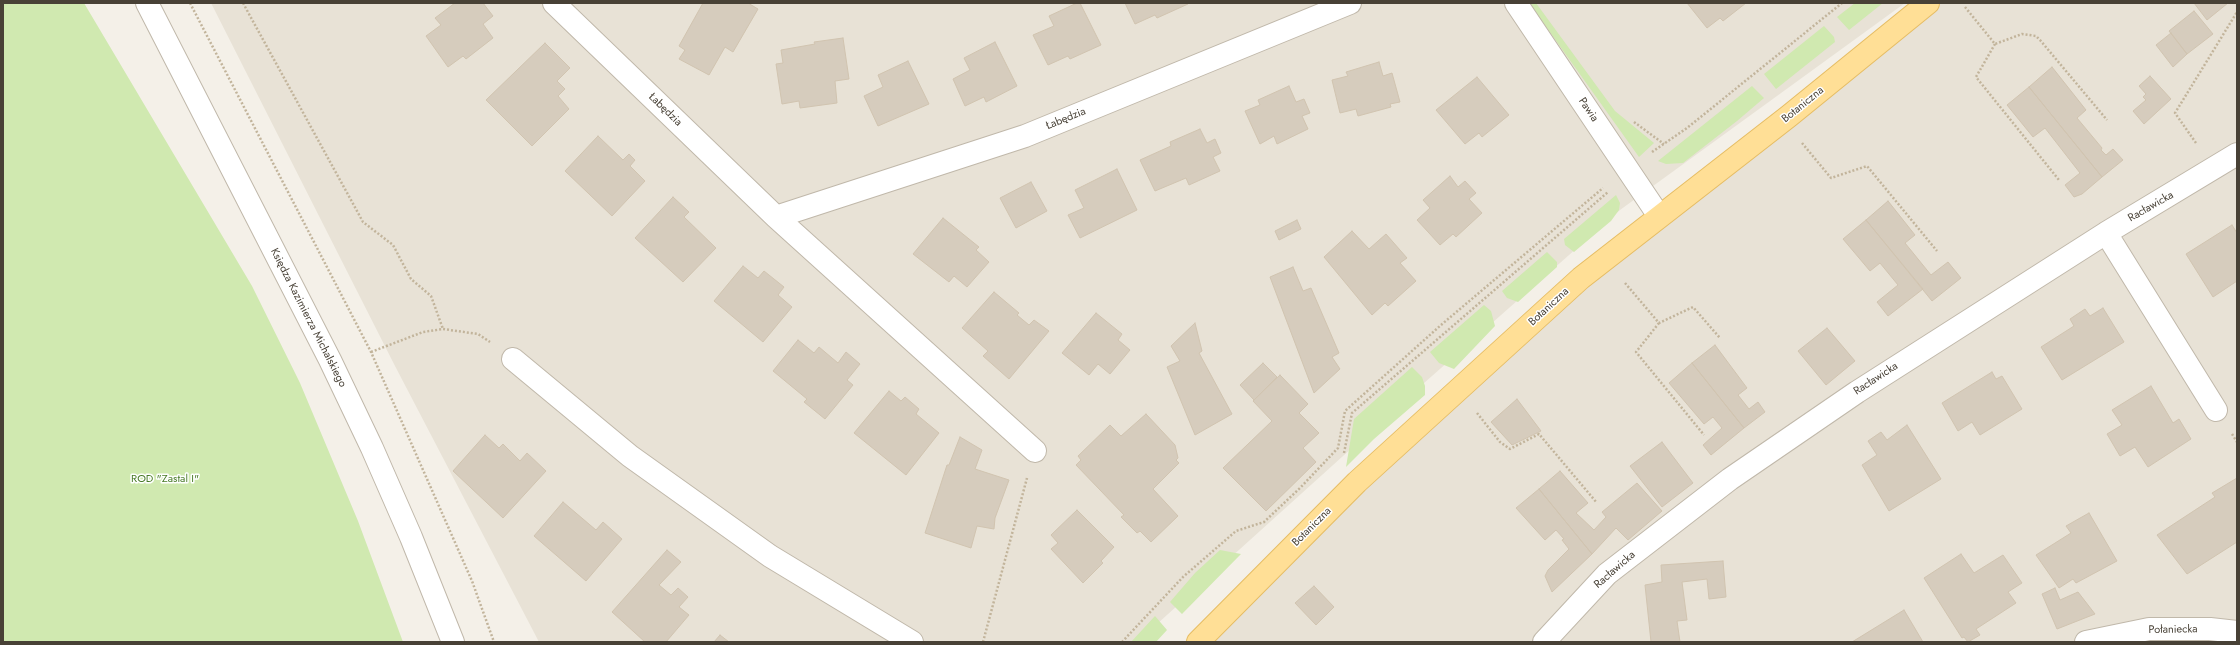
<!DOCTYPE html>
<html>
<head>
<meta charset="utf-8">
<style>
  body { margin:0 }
  #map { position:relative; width:2240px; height:645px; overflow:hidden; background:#f4f0e8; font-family:Jost,sans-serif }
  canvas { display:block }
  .frame { position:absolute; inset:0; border:4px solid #484136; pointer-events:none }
</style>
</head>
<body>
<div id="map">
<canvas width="2240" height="645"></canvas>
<div class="frame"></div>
</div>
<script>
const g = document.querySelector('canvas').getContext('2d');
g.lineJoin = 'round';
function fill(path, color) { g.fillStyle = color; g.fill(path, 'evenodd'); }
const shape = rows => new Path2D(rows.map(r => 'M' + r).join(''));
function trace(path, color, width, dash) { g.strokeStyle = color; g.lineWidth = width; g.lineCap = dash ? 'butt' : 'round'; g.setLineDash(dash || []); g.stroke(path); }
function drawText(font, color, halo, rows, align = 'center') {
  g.font = font + ' Jost,sans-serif'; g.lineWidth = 3; g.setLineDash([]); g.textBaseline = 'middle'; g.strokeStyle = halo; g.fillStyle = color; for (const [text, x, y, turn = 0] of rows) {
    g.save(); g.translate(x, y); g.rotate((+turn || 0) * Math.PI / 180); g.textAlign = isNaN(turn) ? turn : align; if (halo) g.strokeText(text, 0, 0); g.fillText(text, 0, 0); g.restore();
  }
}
fill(shape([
  [211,3,1905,3,1620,210,1415,391,1157,624,1141,642,539,642,395,366],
  [1929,3,2237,3,2237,642,1202,642,1581,278]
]), '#e8e2d6');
fill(shape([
  [3,3,84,3,252,286,300,383,358,521,403,642,3,642],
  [1529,3,1536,3,1615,111,1654,143,1639,157],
  [1855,3,1883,3,1849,30,1837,17],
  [1824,26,1834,37,1835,42,1776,89,1764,74],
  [1752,86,1764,98,1737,121,1683,163,1666,164,1658,161],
  [1616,195,1620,203,1619,210,1611,221,1574,252,1565,245,1564,239],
  [1547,252,1557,262,1557,267,1518,302,1507,298,1502,291],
  [1484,305,1491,311,1495,326,1454,369,1439,363,1430,352],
  [1412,367,1422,377,1425,386,1425,395,1374,439,1346,467,1354,419],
  [1220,550,1241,554,1182,614,1170,602,1195,573],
  [1155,616,1167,630,1156,642,1131,642]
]), '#d0e9b0');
const building = shape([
  [455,3,483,3,493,16,483,24,493,38,466,59,463,56,448,67,426,36,441,25,435,18,455,3],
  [703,3,748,3,758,9,733,52,725,47,709,75,679,59,685,50,679,46,703,3],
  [1077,3,1080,3,1101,45,1070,59,1068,56,1048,65,1033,35,1054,26,1049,16,1077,3],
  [1125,3,1187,3,1188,4,1157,18,1155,15,1135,24,1125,3],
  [1687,3,1746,3,1723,21,1720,18,1707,28,1687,3],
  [2194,3,2228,3,2207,20,2194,3],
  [2194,11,2213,34,2187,54,2169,31,2194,11],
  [2171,33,2187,54,2173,67,2156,45,2171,33],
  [843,38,849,79,835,81,837,103,800,108,799,101,782,104,776,64,783,63,781,50,815,44,814,42,843,38],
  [995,42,1017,86,986,102,984,97,965,106,953,79,970,70,964,58,995,42],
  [545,43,570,68,557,81,565,89,558,96,569,109,532,146,486,100,545,43],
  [908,61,929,104,878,126,864,96,883,87,878,75,908,61],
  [1379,62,1383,76,1392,73,1400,102,1390,104,1391,107,1358,116,1356,109,1340,113,1332,80,1348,76,1346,72,1379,62],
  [2052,67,2086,110,2077,118,2102,148,2101,150,2106,155,2113,149,2123,160,2102,177,2029,87,2052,67],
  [2150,76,2171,99,2144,124,2133,111,2146,100,2143,97,2146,94,2139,86,2150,76],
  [1477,77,1509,115,1482,137,1479,133,1465,144,1436,110,1477,77],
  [1289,86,1296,102,1304,99,1310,113,1302,116,1308,129,1277,144,1274,136,1260,144,1245,111,1260,105,1258,100,1289,86],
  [2029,87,2102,177,2082,194,2074,197,2065,185,2080,173,2045,128,2033,137,2007,105,2029,87],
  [1200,129,1207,143,1215,139,1221,153,1213,157,1220,171,1189,185,1186,178,1155,191,1140,160,1171,146,1170,142,1200,129],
  [598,136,623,160,629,154,635,160,630,166,645,181,612,216,565,171,598,136],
  [1117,169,1137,210,1080,238,1068,215,1084,208,1075,190,1117,169],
  [1450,176,1458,187,1465,181,1476,193,1469,199,1482,213,1456,237,1453,234,1440,245,1417,220,1430,208,1423,200,1450,176],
  [1031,182,1047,211,1016,228,1000,198,1031,182],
  [673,197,689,212,684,217,716,248,683,282,635,238,673,197],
  [1888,201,1915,235,1905,243,1931,275,1948,262,1961,278,1932,301,1866,220,1888,201],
  [943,218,979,247,976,250,989,262,967,287,954,276,949,282,913,254,943,218],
  [1297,220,1301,229,1279,240,1275,231,1297,220],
  [1866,220,1923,289,1888,316,1877,302,1898,285,1880,263,1870,271,1843,239,1866,220],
  [2232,225,2237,233,2237,281,2213,297,2186,254,2232,225],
  [1352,231,1369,249,1386,234,1407,258,1400,263,1416,281,1388,306,1385,303,1372,315,1324,257,1352,231],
  [743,266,758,278,764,271,784,287,778,295,792,307,763,342,714,301,743,266],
  [1293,267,1303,291,1311,288,1339,353,1332,357,1340,369,1314,393,1270,277,1293,267],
  [994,292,1019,313,1017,315,1029,325,1034,320,1049,331,1009,379,983,356,988,351,962,328,994,292],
  [2103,308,2124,342,2062,380,2041,347,2074,326,2070,319,2085,309,2090,316,2103,308],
  [1096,313,1122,334,1118,340,1130,350,1110,374,1098,364,1089,375,1062,353,1096,313],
  [1195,323,1202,351,1199,353,1232,414,1195,435,1167,367,1180,361,1171,346,1195,323],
  [1827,328,1855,361,1826,385,1798,351,1827,328],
  [798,340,814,353,819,347,838,363,846,352,860,364,847,380,853,385,825,419,804,402,807,399,773,371,798,340],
  [1715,345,1747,388,1738,395,1749,409,1758,402,1765,412,1744,428,1692,363,1715,345],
  [1263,363,1277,377,1254,400,1240,385,1263,363],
  [1692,363,1744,428,1711,455,1703,445,1722,428,1713,417,1704,424,1669,383,1692,363],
  [1992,372,1996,379,2002,376,2022,409,1980,435,1972,422,1958,431,1942,403,1992,372],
  [1280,375,1308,404,1299,413,1319,433,1303,448,1316,462,1266,511,1223,468,1272,421,1253,401,1280,375],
  [2151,386,2173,423,2179,419,2191,439,2148,467,2135,447,2120,456,2107,434,2122,425,2112,410,2151,386],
  [889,391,901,401,905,397,919,409,916,414,939,433,906,475,854,433,889,391],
  [1517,399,1541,431,1512,445,1491,422,1517,399],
  [1146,414,1175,445,1178,458,1176,460,1179,463,1153,489,1178,516,1151,542,1140,531,1137,533,1121,517,1124,515,1076,465,1081,460,1078,456,1110,425,1121,436,1146,414],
  [1907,425,1941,479,1889,511,1862,465,1877,455,1868,441,1881,432,1887,440,1907,425],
  [485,435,499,448,503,444,520,461,527,453,546,471,503,518,453,471,485,435],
  [960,437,982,450,975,469,1009,480,995,518,994,529,977,526,971,548,925,533,947,465,949,465,960,437],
  [1662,442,1693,483,1662,507,1630,466,1662,442],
  [1560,471,1588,503,1576,513,1594,530,1606,517,1602,512,1637,483,1662,511,1628,540,1616,528,1592,554,1539,489,1560,471],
  [2237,478,2237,542,2187,574,2157,535,2215,497,2212,493,2237,478],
  [1539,489,1592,554,1552,592,1545,576,1548,570,1569,549,1562,540,1564,539,1556,530,1545,540,1516,508,1539,489],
  [563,502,596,530,603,522,622,539,586,581,534,536,563,502],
  [1077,510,1114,547,1101,561,1103,563,1083,583,1051,549,1058,543,1051,535,1077,510],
  [2089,513,2117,561,2076,583,2073,579,2059,588,2036,555,2071,533,2066,526,2089,513],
  [667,550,681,562,659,585,671,595,678,588,688,597,679,607,689,615,666,642,645,642,612,612,667,550],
  [1961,554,1974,573,2003,555,2022,583,2008,592,2016,603,1976,629,1980,635,1968,642,1964,637,1962,638,1924,578,1961,554],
  [1723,561,1726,597,1709,599,1707,579,1682,582,1687,620,1677,621,1680,642,1651,642,1645,585,1662,582,1661,565,1723,561],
  [1314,586,1334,607,1316,625,1295,603,1314,586],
  [2055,588,2060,600,2078,592,2095,614,2057,629,2042,594,2055,588],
  [1904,610,1923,642,1852,642,1904,610],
  [720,635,729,642,714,642,720,635]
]);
fill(building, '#d6ccbd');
trace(building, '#d1c4b0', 1);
const minor = shape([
  [147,3,330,360,372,448,411,537,453,642],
  [554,3,776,217,1035,451],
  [1516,3,1659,216],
  [776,217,1025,136,1350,3],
  [2106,233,2216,410],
  [513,359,630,456,770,556,912,642],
  [1544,642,1607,574,1730,479,1857,392,2106,233,2237,154],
  [2086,642,2149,629,2210,629,2237,632]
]);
const major = shape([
  [1198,642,1357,482,1581,278,1789,116,1928,3]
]);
trace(minor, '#c0b8aa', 24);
trace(major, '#e6bd64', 24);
trace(shape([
  [190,3,371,352,472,581,494,642],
  [243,3,363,222,393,245,411,279,431,296,443,329],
  [1965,7,1995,44,2022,34,2036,36,2040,40,2107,120],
  [1995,44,1976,77,2059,180],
  [1634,122,1664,144],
  [1802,143,1831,178,1867,166,1937,251],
  [2196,143,2175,113,2237,12],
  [1652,152,1687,128,1842,3],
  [1625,283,1659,323,1693,307,1720,338],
  [1659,323,1636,352,1704,435],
  [371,352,423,332,443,329,478,334,490,342],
  [1477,413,1500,442,1510,449,1539,434,1597,503],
  [2232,434,2237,442],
  [1344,453,1352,413,1608,192],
  [983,642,1027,478],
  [1122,642,1183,577,1236,531,1264,522,1300,488,1338,448,1345,411,1441,325,1603,188]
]), '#c2b49b', 2.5, [2, 2]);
trace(minor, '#fff', 22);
trace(major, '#ffdf96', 22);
drawText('11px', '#484136', '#fff', [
  ["Botaniczna",1803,105,-39],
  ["Łabędzia",665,110,44],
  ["Pawia",1588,110,56],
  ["Łabędzia",1066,119,-22],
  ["Racławicka",2151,207,-30],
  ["Botaniczna",1549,307,-43],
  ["Księdza Kazimierza Michalskiego",308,318,63],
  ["Racławicka",1876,379,-33],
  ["Botaniczna",1312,527,-45],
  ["Racławicka",1615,570,-41],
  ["Połaniecka",2173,630,-1]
]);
drawText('11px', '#497b28', '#fff', [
  ["ROD \"Zastal I\"",165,479]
]);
</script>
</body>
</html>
